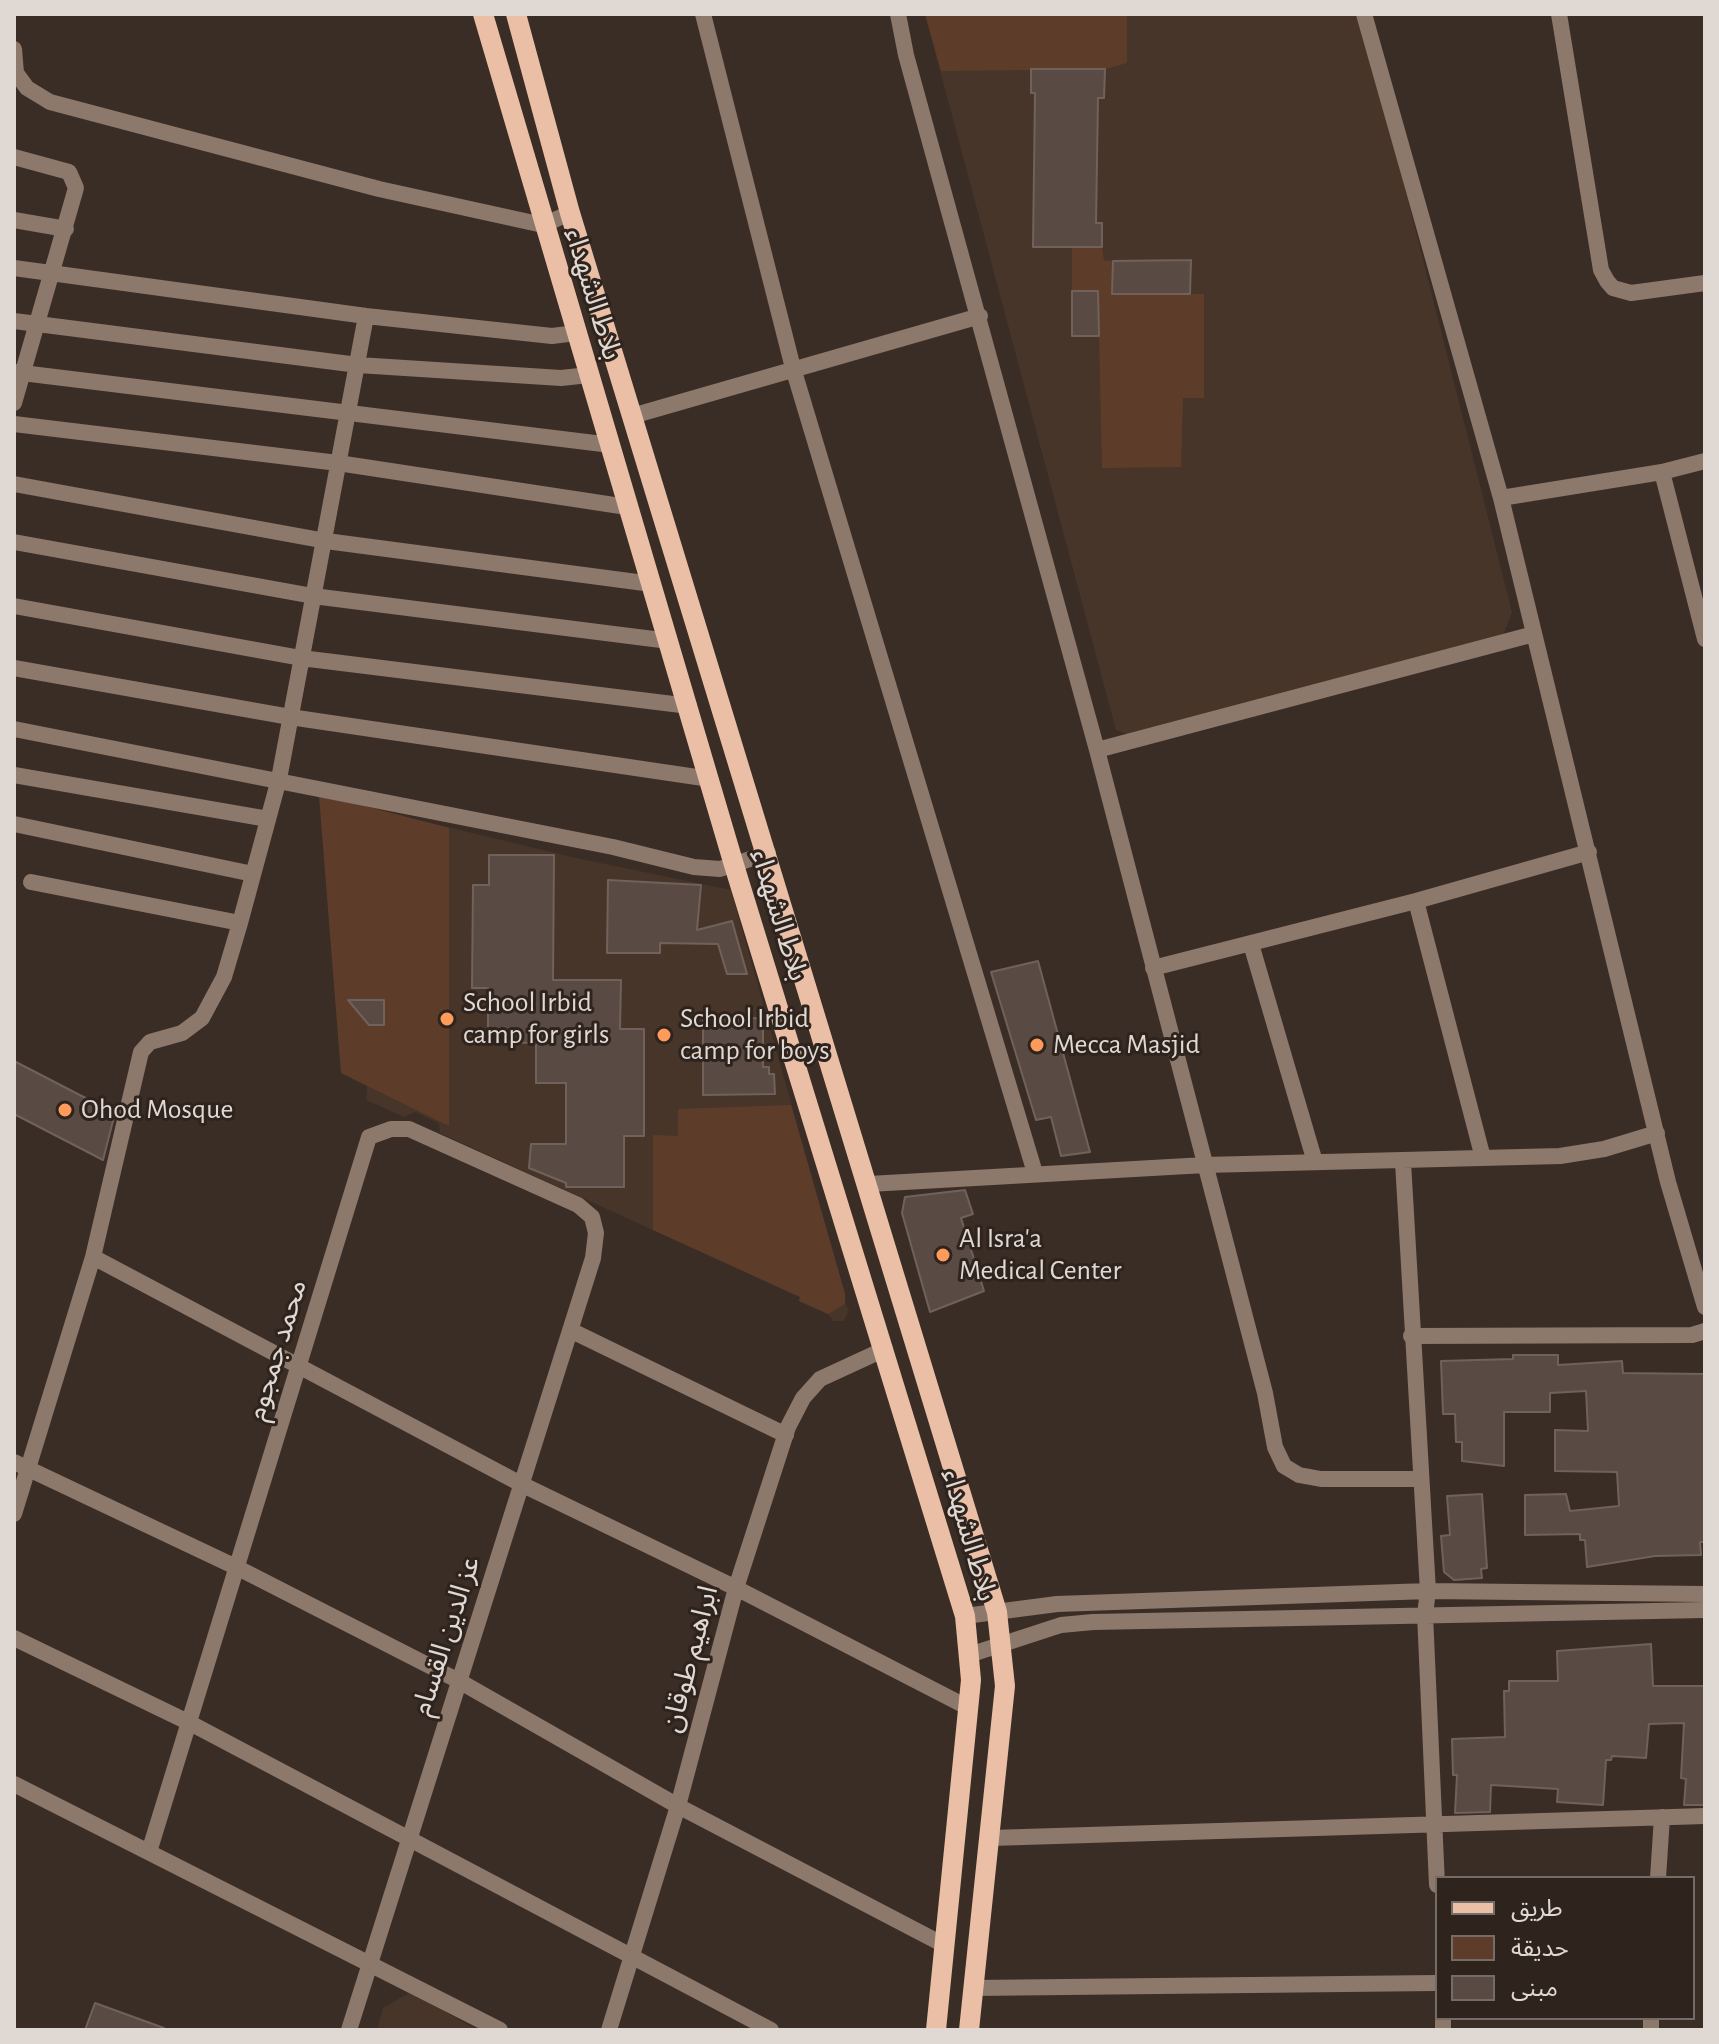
<!DOCTYPE html>
<html>
<head>
<meta charset="utf-8">
<style>
  body { margin:0 }
  #map { position:relative; width:1719px; height:2044px; overflow:hidden; background:#3a2d26; font-family:"Alegreya Sans","Noto Sans Arabic",sans-serif }
  canvas { display:block }
  .frame { position:absolute; inset:0; border:16px solid #e0d8d3; pointer-events:none }
  .legend { position:absolute; left:1435px; top:1876px; width:260px; height:144px; box-sizing:border-box; background:#2f241d; border:2px solid #766c66; margin:0; padding:10px 14px; list-style:none; font-size:24px; color:#e0d8d3 }
  .legend li { display:flex; align-items:center; gap:16px; height:40px }
  .legend b { width:40px; border:2px solid #766c66 }
</style>
</head>
<body>
<div id="map">
<canvas width="1719" height="2044"></canvas>
<div class="frame"></div>
<ul class="legend">
<li><b style="height:10px;background:#eabfa6"></b>طريق</li>
<li><b style="height:22px;background:#5d3d2a"></b>حديقة</li>
<li><b style="height:22px;background:#594b44"></b>مبنى</li>
</ul>
</div>
<script>
const g = document.querySelector('canvas').getContext('2d');
g.lineJoin = 'round';
function fill(path, color) { g.fillStyle = color; g.fill(path, 'evenodd'); }
const shape = rows => new Path2D(rows.map(r => 'M' + r).join(''));
function trace(path, color, width, dash) { g.strokeStyle = color; g.lineWidth = width; g.lineCap = dash ? 'butt' : 'round'; g.setLineDash(dash || []); g.stroke(path); }
function drawText(font, color, halo, rows, align = 'center') {
  g.font = font + ' "Alegreya Sans","Noto Sans Arabic",sans-serif'; g.lineWidth = 6; g.setLineDash([]); g.textBaseline = 'middle'; g.strokeStyle = halo; g.fillStyle = color; for (const [text, x, y, turn = 0] of rows) {
    g.save(); g.translate(x, y); g.rotate((+turn || 0) * Math.PI / 180); g.textAlign = isNaN(turn) ? turn : align; if (halo) g.strokeText(text, 0, 0); g.fillText(text, 0, 0); g.restore();
  }
}
fill(shape([
  [925,14,1350,14,1359,18,1367,38,1512,612,1504,633,1496,639,1134,737,1116,730],
  [319,796,576,858,731,890,845,1294,844,1301,849,1310,844,1321,833,1321,828,1314,799,1301,800,1297,440,1133,439,1123,415,1112,404,1117,366,1100,367,1086,341,1073],
  [411,1992,477,2030,377,2030,383,2008]
]), '#47352a');
fill(shape([
  [925,14,1127,14,1127,63,1105,69,941,71],
  [1072,247,1102,247,1104,261,1113,261,1112,294,1204,294,1204,398,1183,398,1181,467,1102,468,1098,291,1072,291],
  [319,794,449,828,449,1126,341,1073],
  [791,1105,845,1294,845,1304,828,1314,799,1301,800,1297,653,1230,653,1135,678,1136,678,1109]
]), '#5d3d2a');
const building = shape([
  [1031,69,1105,69,1104,98,1098,98,1096,223,1102,223,1102,247,1033,247,1035,93,1031,93,1031,69],
  [1191,260,1190,294,1112,294,1113,261,1191,260],
  [1072,291,1098,291,1099,336,1072,336,1072,291],
  [489,855,554,855,553,980,621,980,620,1029,644,1029,644,1136,624,1136,624,1187,566,1187,566,1183,529,1168,531,1144,566,1144,566,1083,536,1083,536,1043,488,1042,488,988,472,988,473,885,489,885,489,855],
  [608,880,701,885,697,930,732,921,747,974,727,974,718,944,660,943,660,953,607,953,608,880],
  [1038,961,1090,1152,1061,1156,1051,1117,1036,1120,991,972,1038,961],
  [348,1000,384,1000,384,1025,369,1025,348,1000],
  [763,1018,763,1067,769,1067,769,1074,774,1074,775,1094,703,1095,703,1019,763,1018],
  [14,1061,103,1107,116,1109,103,1160,14,1114,14,1061],
  [965,1190,973,1214,961,1218,984,1291,930,1312,902,1213,905,1197,965,1190],
  [1513,1355,1558,1355,1558,1365,1622,1361,1623,1373,1704,1374,1705,1542,1700,1542,1701,1555,1655,1556,1587,1567,1585,1540,1580,1540,1580,1534,1525,1535,1525,1495,1566,1494,1570,1511,1619,1506,1617,1472,1555,1471,1555,1430,1588,1431,1586,1391,1550,1393,1550,1412,1504,1412,1504,1466,1462,1461,1462,1442,1456,1442,1455,1414,1443,1414,1441,1361,1513,1359,1513,1355],
  [1482,1494,1487,1568,1481,1569,1482,1578,1454,1580,1444,1572,1441,1536,1450,1535,1447,1496,1482,1494],
  [1651,1644,1653,1686,1705,1686,1705,1805,1684,1805,1686,1779,1681,1778,1684,1723,1649,1724,1646,1758,1612,1756,1611,1760,1606,1760,1603,1805,1557,1802,1558,1789,1491,1785,1490,1812,1455,1813,1457,1775,1453,1775,1452,1739,1505,1737,1504,1691,1509,1691,1509,1681,1558,1681,1557,1651,1651,1644],
  [95,2003,164,2028,164,2030,85,2030,95,2003]
]);
fill(building, '#594b44');
trace(building, '#70625a', 2);
trace(shape([
  [703,14,793,368,1035,1173],
  [898,14,906,55,1097,750,1265,1393,1275,1447,1284,1466,1299,1475,1321,1479,1421,1479],
  [1364,14,1501,498,1668,1182,1705,1307],
  [1559,14,1601,270,1607,281,1613,288,1631,293,1705,283],
  [14,49,16,73,27,88,50,102,379,189,543,225,570,213],
  [14,157,69,172,76,188,14,403],
  [14,220,66,229],
  [14,268,366,316,552,336,576,333],
  [14,321,358,365,561,378,589,375],
  [14,372,611,445],
  [632,416,980,316],
  [14,424,338,463,627,507],
  [1662,472,1705,639],
  [14,484,326,541,652,584],
  [1501,498,1662,472,1705,461],
  [14,542,313,596,669,641],
  [14,606,301,658,689,706],
  [14,668,290,717,710,779],
  [14,729,613,847,694,867,720,869,768,853],
  [1097,750,1534,634],
  [14,775,268,819],
  [14,824,253,874],
  [31,882,240,923],
  [1416,901,1483,1158],
  [1251,944,1315,1162],
  [1153,968,1416,901,1589,852],
  [1403,1162,1428,1591,1425,1614,1437,1885],
  [869,1184,1205,1165,1560,1156,1604,1149,1657,1133],
  [93,1257,521,1484,736,1588,969,1708],
  [570,1330,786,1435],
  [1411,1336,1692,1335,1705,1331],
  [14,1462,238,1568,459,1681,678,1806,946,1946],
  [14,1514,93,1257,141,1052,150,1042,182,1033,202,1018,224,977,240,923,279,779,366,316],
  [965,1616,1057,1604,1428,1591,1705,1594],
  [14,1638,190,1723,771,2030],
  [969,1655,1061,1625,1093,1622,1705,1610],
  [14,1784,500,2030],
  [991,1838,1705,1816],
  [149,1852,369,1137,391,1129,409,1129,578,1205,592,1217,596,1233,593,1258,349,2030],
  [1658,1878,1662,1817],
  [973,1988,1437,1983],
  [1443,2018,1443,2030],
  [609,2030,678,1806,736,1588,788,1427,803,1398,820,1379,885,1349],
  [1651,2030,1651,2018]
]), '#8d786c', 16);
trace(shape([
  [483,14,734,865,965,1616,971,1680,936,2030],
  [516,14,570,213,997,1612,1005,1686,969,2030]
]), '#eabfa6', 20);
for (const [x, y, r, color] of [
  [447,1019,8,"#ff9b5a"],
  [664,1035,8,"#ff9b5a"],
  [1037,1045,8,"#ff9b5a"],
  [65,1110,8,"#ff9b5a"],
  [943,1255,8,"#ff9b5a"]
]) { const dot = new Path2D(); dot.arc(x, y, r, 0, 2 * Math.PI); g.fillStyle = color; g.fill(dot); trace(dot, '#2f241d', 3); }
drawText('28px', '#e0d8d3', '#2f241d', [
  ["بلاط الشهداء",593,294,73],
  ["بلاط الشهداء",779,915,73],
  ["محمد جمجوم",277,1350,-73],
  ["بلاط الشهداء",969,1535,74],
  ["عز الدين القسام",446,1636,-72],
  ["ابراهيم طوقان",690,1659,-75]
]);
drawText('28px', '#e0d8d3', '#2f241d', [
  ["School Irbid",463,1003],
  ["camp for girls",463,1035],
  ["School Irbid",680,1019],
  ["camp for boys",680,1051],
  ["Mecca Masjid",1053,1045],
  ["Ohod Mosque",81,1110],
  ["Al Isra'a",959,1239],
  ["Medical Center",959,1271]
], 'left');
</script>
</body>
</html>
